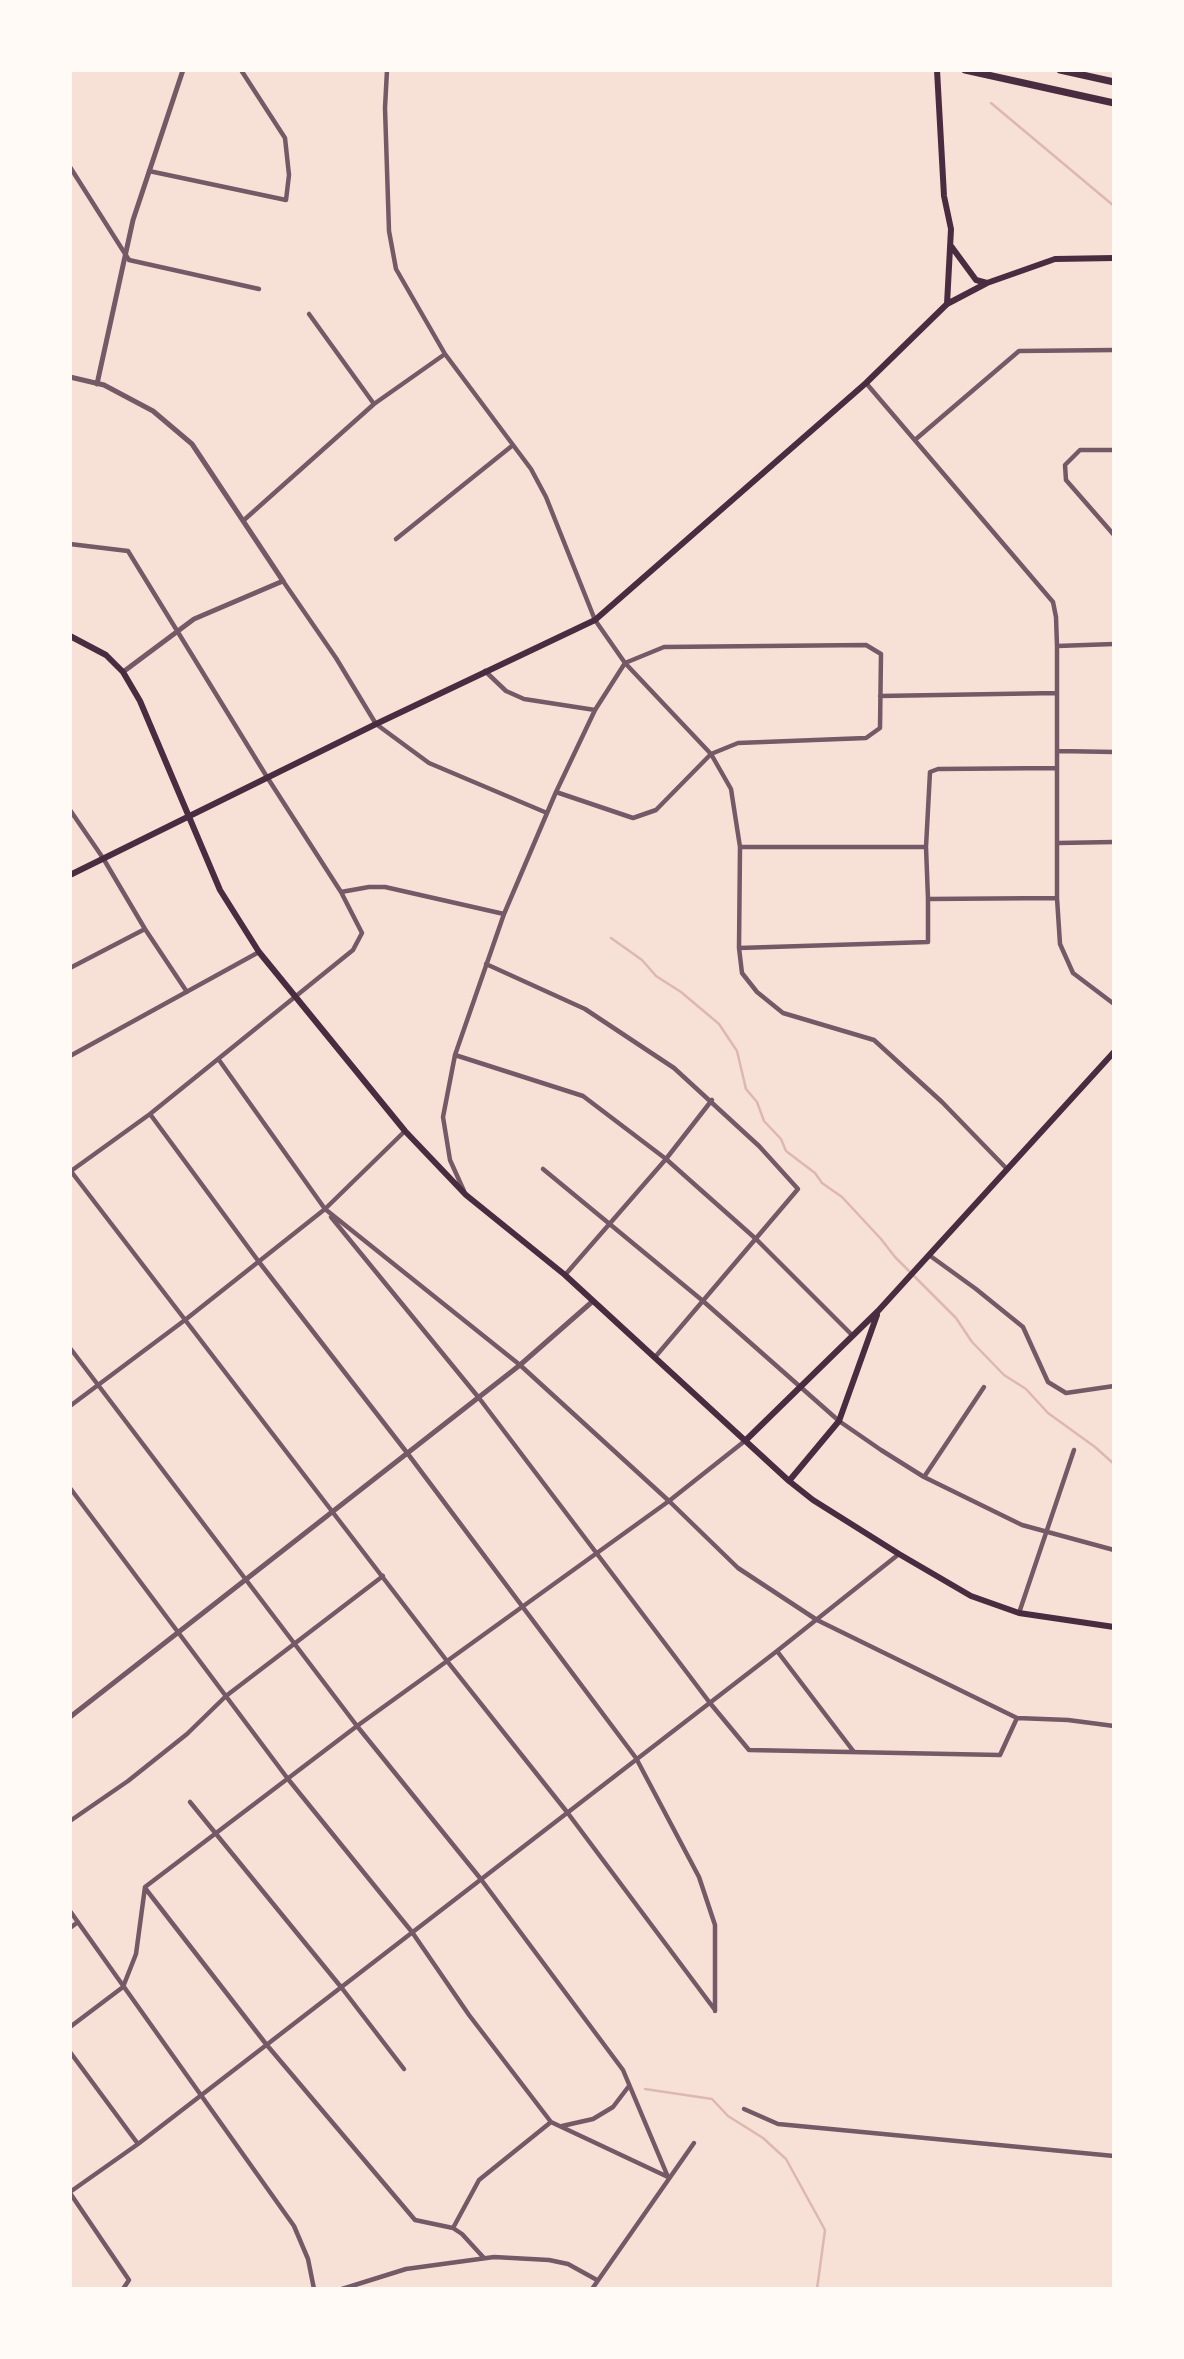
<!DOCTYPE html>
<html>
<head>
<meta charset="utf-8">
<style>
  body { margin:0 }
  #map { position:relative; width:1184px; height:2359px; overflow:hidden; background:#f7e1d7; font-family:Quicksand,sans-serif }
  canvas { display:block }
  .frame { position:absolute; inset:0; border:72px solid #fffaf5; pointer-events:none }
</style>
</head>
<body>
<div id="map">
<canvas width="1184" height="2359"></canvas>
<div class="frame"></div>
</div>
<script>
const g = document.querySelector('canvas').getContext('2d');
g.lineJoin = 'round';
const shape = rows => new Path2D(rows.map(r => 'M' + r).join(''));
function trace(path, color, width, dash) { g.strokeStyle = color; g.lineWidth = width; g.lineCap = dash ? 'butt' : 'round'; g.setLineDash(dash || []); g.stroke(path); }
trace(shape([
  [991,103,1114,206],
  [611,938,642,960,656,976,681,992,719,1024,737,1051,746,1089,757,1102,764,1121,781,1139,786,1151,815,1173,822,1183,842,1197,881,1239,895,1257,956,1318,972,1342,1004,1375,1026,1389,1048,1413,1095,1447,1114,1464],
  [645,2089,712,2099,728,2116,763,2138,786,2159,825,2230,817,2289]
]), '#dcb8b0', 2.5);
trace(shape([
  [387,70,385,108,389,231,396,269,445,354,531,469,546,497,595,620,625,663,711,754,731,789,740,847,739,948,742,973,757,992,783,1013,874,1040,942,1102,1007,1169],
  [70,167,129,260,259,289],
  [149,171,286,200,289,175,285,138,241,70],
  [309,314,374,404],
  [866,383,1053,602,1056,617,1057,646,1057,898,1060,944,1073,973,1114,1004],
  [916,439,1019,351,1114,350],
  [1114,450,1080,450,1065,465,1066,480,1114,535],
  [244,520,374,404,445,354],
  [396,539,513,445],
  [70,544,128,551,267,777,341,892,362,933,353,950,150,1114,71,1171],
  [283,581,336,658,376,724,429,763,547,813],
  [1057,646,1114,644],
  [485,671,506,691,524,699,595,710],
  [880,696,1057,693],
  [1058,751,1114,752],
  [1057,768,938,769,930,772,926,847,928,899,1057,898],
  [70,810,103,858,145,929,187,992],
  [1058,843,1114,842],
  [740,847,926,847],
  [341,892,369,887,385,887,504,914],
  [739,948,928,942,928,899],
  [486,964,585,1009,674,1068,759,1146,798,1189,656,1356],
  [70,968,145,929],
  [455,1055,583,1096,666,1159,756,1239,853,1336],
  [70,1056,259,952],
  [219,1060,325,1209,520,1365,669,1501,738,1568,817,1620,1017,1718,1068,1720,1114,1726],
  [150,1114,259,1262,408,1454,636,1758,699,1877,715,1925,715,2011],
  [543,1169,703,1301,839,1421,881,1450,924,1477,1022,1525,1114,1550],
  [70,1170,447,1661,567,1812,715,2010],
  [464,1191,450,1160,443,1117,455,1055,504,914,556,792,595,710,625,663,664,647,866,645,881,654,880,728,866,738,738,743,711,754,656,810,633,818,556,792],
  [331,1217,479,1398,710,1703,749,1750,1000,1755,1017,1718],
  [929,1255,976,1289,1023,1327,1048,1382,1066,1393,1114,1386],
  [565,1275,666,1159,712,1100],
  [70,1348,357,1726,480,1878,623,2070,668,2177],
  [70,1406,185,1320,325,1209,405,1131],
  [924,1477,984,1387],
  [70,1488,288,1779,412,1932,469,2015,551,2122,668,2177],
  [1019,1613,1074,1450],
  [777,1651,854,1752],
  [190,1802,341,1987,404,2069],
  [70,1821,128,1781,187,1734,226,1696,383,1576],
  [145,1888,266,2044,415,2220,453,2228,462,2234,484,2258],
  [70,1911,294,2226,308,2259,314,2289],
  [70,1928,78,1922],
  [70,2027,123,1987,136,1954,145,1887,357,1726,669,1501,746,1440],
  [70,2052,138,2144],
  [744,2109,778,2124,1114,2156],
  [562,2126,593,2119,613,2107,629,2086],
  [70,2192,138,2144,777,1651,899,1554],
  [70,2193,129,2280,123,2289],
  [453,2228,479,2180,551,2122],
  [342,2289,406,2269,494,2257,549,2260,568,2264,597,2280],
  [592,2289,694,2143]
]), '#755966', 4.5);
trace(shape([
  [70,377,104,385,153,411,192,444,283,581,194,619,123,672],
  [97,384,133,220,183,70],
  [70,1717,520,1365,593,1301]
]), '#755966', 5);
trace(shape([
  [937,70,944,196,951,229,947,304],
  [951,246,976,280,987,283],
  [70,636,106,655,123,672,140,701,220,890,259,952,405,1131,466,1195,565,1275,789,1481,813,1500,899,1554,971,1596,1019,1613,1114,1627],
  [70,875,376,724,595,620,866,383,947,304,987,283,1055,259,1114,258],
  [746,1440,878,1311,1114,1052],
  [789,1481,839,1421,877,1315]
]), '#4a2c40', 6);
trace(shape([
  [965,70,1114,103],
  [1060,70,1114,82]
]), '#4a2c40', 7);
</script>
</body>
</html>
